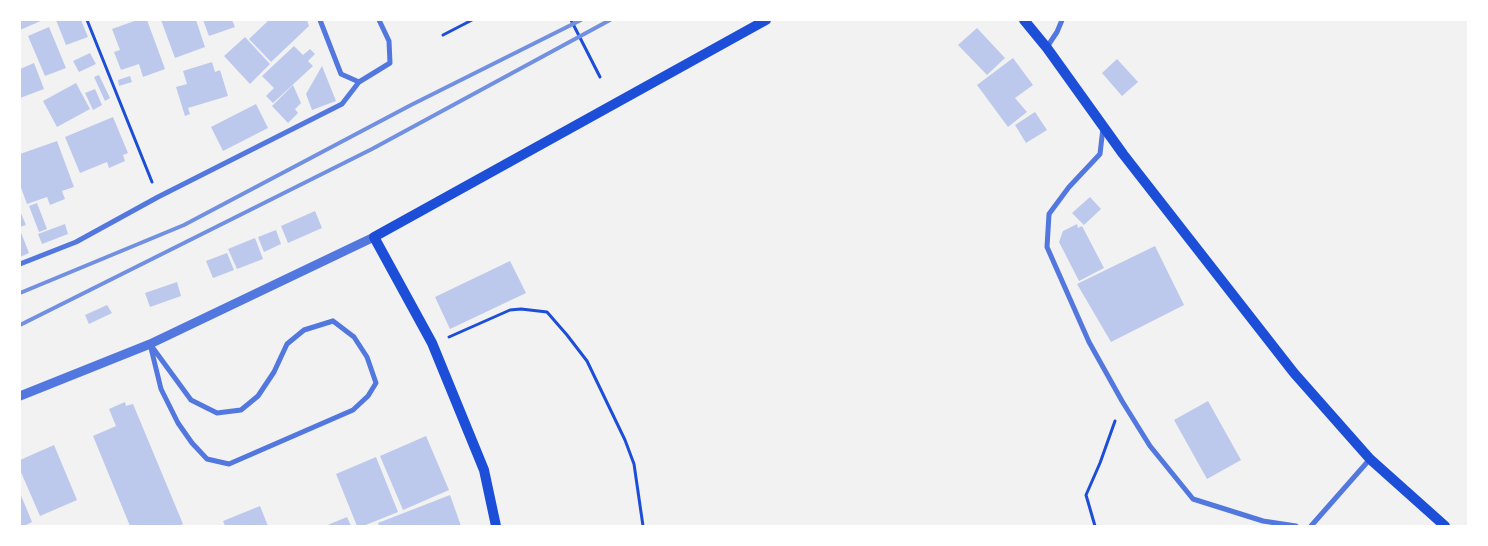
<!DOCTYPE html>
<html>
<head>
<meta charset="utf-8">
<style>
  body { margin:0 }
  #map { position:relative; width:1488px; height:546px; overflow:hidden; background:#f2f2f2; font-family:Inter,sans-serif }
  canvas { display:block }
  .frame { position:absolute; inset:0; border:21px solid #fff; pointer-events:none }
</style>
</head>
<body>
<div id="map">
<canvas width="1488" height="546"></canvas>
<div class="frame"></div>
</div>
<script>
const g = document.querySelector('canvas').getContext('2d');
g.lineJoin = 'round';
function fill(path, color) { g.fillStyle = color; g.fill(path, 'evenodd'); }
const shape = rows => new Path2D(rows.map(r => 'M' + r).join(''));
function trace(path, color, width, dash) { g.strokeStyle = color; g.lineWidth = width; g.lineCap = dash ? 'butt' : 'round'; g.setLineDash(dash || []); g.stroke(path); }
fill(shape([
  [20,20,43,20,20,30],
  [56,20,81,20,88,37,66,45],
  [137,20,147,20,165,69,143,77,139,64,121,70,114,52,120,50,112,29],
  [161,20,196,20,205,47,175,58],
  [203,20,232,20,235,27,209,36],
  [269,20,307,20,309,26,271,62,249,39],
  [49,27,66,68,45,76,28,36],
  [977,28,1005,58,987,75,958,45],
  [245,37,270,64,250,84,224,56],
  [294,46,303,55,310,49,315,54,308,61,313,66,273,103,266,96,274,88,262,76],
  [90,53,96,64,79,72,73,61],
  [1013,58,1033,85,1015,98,1027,112,1008,127,977,85],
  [1117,59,1138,82,1122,96,1102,73],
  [212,62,215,72,220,70,228,96,188,108,190,114,185,116,176,87,187,84,183,71],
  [34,63,44,89,20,98,20,69],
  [322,66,336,101,312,110,306,94],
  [99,75,110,98,105,101,94,77],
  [130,76,132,82,119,86,118,80],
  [76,83,90,109,57,127,43,101],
  [293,85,301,103,295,109,298,113,288,123,272,106],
  [95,89,102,105,93,110,85,93],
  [256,104,268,128,223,151,211,127],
  [1035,112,1047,130,1026,143,1015,125],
  [113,117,128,153,123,155,125,161,109,168,107,162,80,173,65,137],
  [57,141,74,187,62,191,65,199,50,205,47,197,27,204,20,185,20,154],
  [1090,197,1101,209,1084,225,1072,213],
  [37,203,47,229,39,232,29,206],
  [20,211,26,225,20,227],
  [315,211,322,228,288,243,281,226],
  [65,224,68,234,42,244,38,234],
  [1077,224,1078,228,1082,226,1104,268,1079,281,1059,242,1063,231],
  [20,230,29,253,20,257],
  [276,230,281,244,264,252,258,237],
  [255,238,263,259,237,269,228,249],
  [1155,246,1184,305,1111,342,1077,284],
  [227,253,234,270,213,278,206,261],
  [510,261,526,293,450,329,435,297],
  [177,282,181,296,150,307,145,293],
  [107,305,112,313,89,324,85,315],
  [1208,401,1241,460,1207,479,1174,420],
  [125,402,126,406,133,404,183,524,178,526,130,526,93,436,116,426,109,409],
  [426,436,449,490,403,510,380,456],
  [54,445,77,500,40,516,20,470,20,460],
  [376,457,398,512,363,526,357,526,336,474],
  [20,493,32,522,24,526,20,526],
  [450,495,461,526,379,526,378,523],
  [260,506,268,526,225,526,223,521],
  [347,517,351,526,325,526]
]), '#bdc9ec');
trace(shape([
  [87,20,152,182],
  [571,20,600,77],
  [443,35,472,20],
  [449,337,510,310,521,309,547,312,567,335,587,361,625,440,634,464,643,526],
  [1095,526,1086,495,1100,463,1115,421]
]), '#1d4ed8', 3);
trace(shape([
  [320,20,341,74,359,82,390,63,389,41,379,20],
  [1047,47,1057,32,1062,20],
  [1103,128,1100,154,1069,187,1049,214,1047,247,1089,342,1122,401,1150,446,1193,499,1263,521,1296,526],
  [20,264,76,242,158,197,342,104,359,82],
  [333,321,354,337,367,357,376,383,368,396,353,410,229,464,207,459,192,443,178,423,161,389,150,344,191,400,217,413,241,410,258,396,274,372,287,344,304,330,333,321],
  [1311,526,1370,459]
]), '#5277de', 5);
trace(shape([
  [20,396,150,344,374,237]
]), '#5277de', 9);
trace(shape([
  [1024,20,1047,48,1123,154,1294,373,1370,459,1445,526],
  [496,526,484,470,432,343,374,237,766,20]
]), '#1d4ed8', 10);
trace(shape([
  [20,293,184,225,411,105,581,20],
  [20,325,372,149,610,20]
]), '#7290e2', 4);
</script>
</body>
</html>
